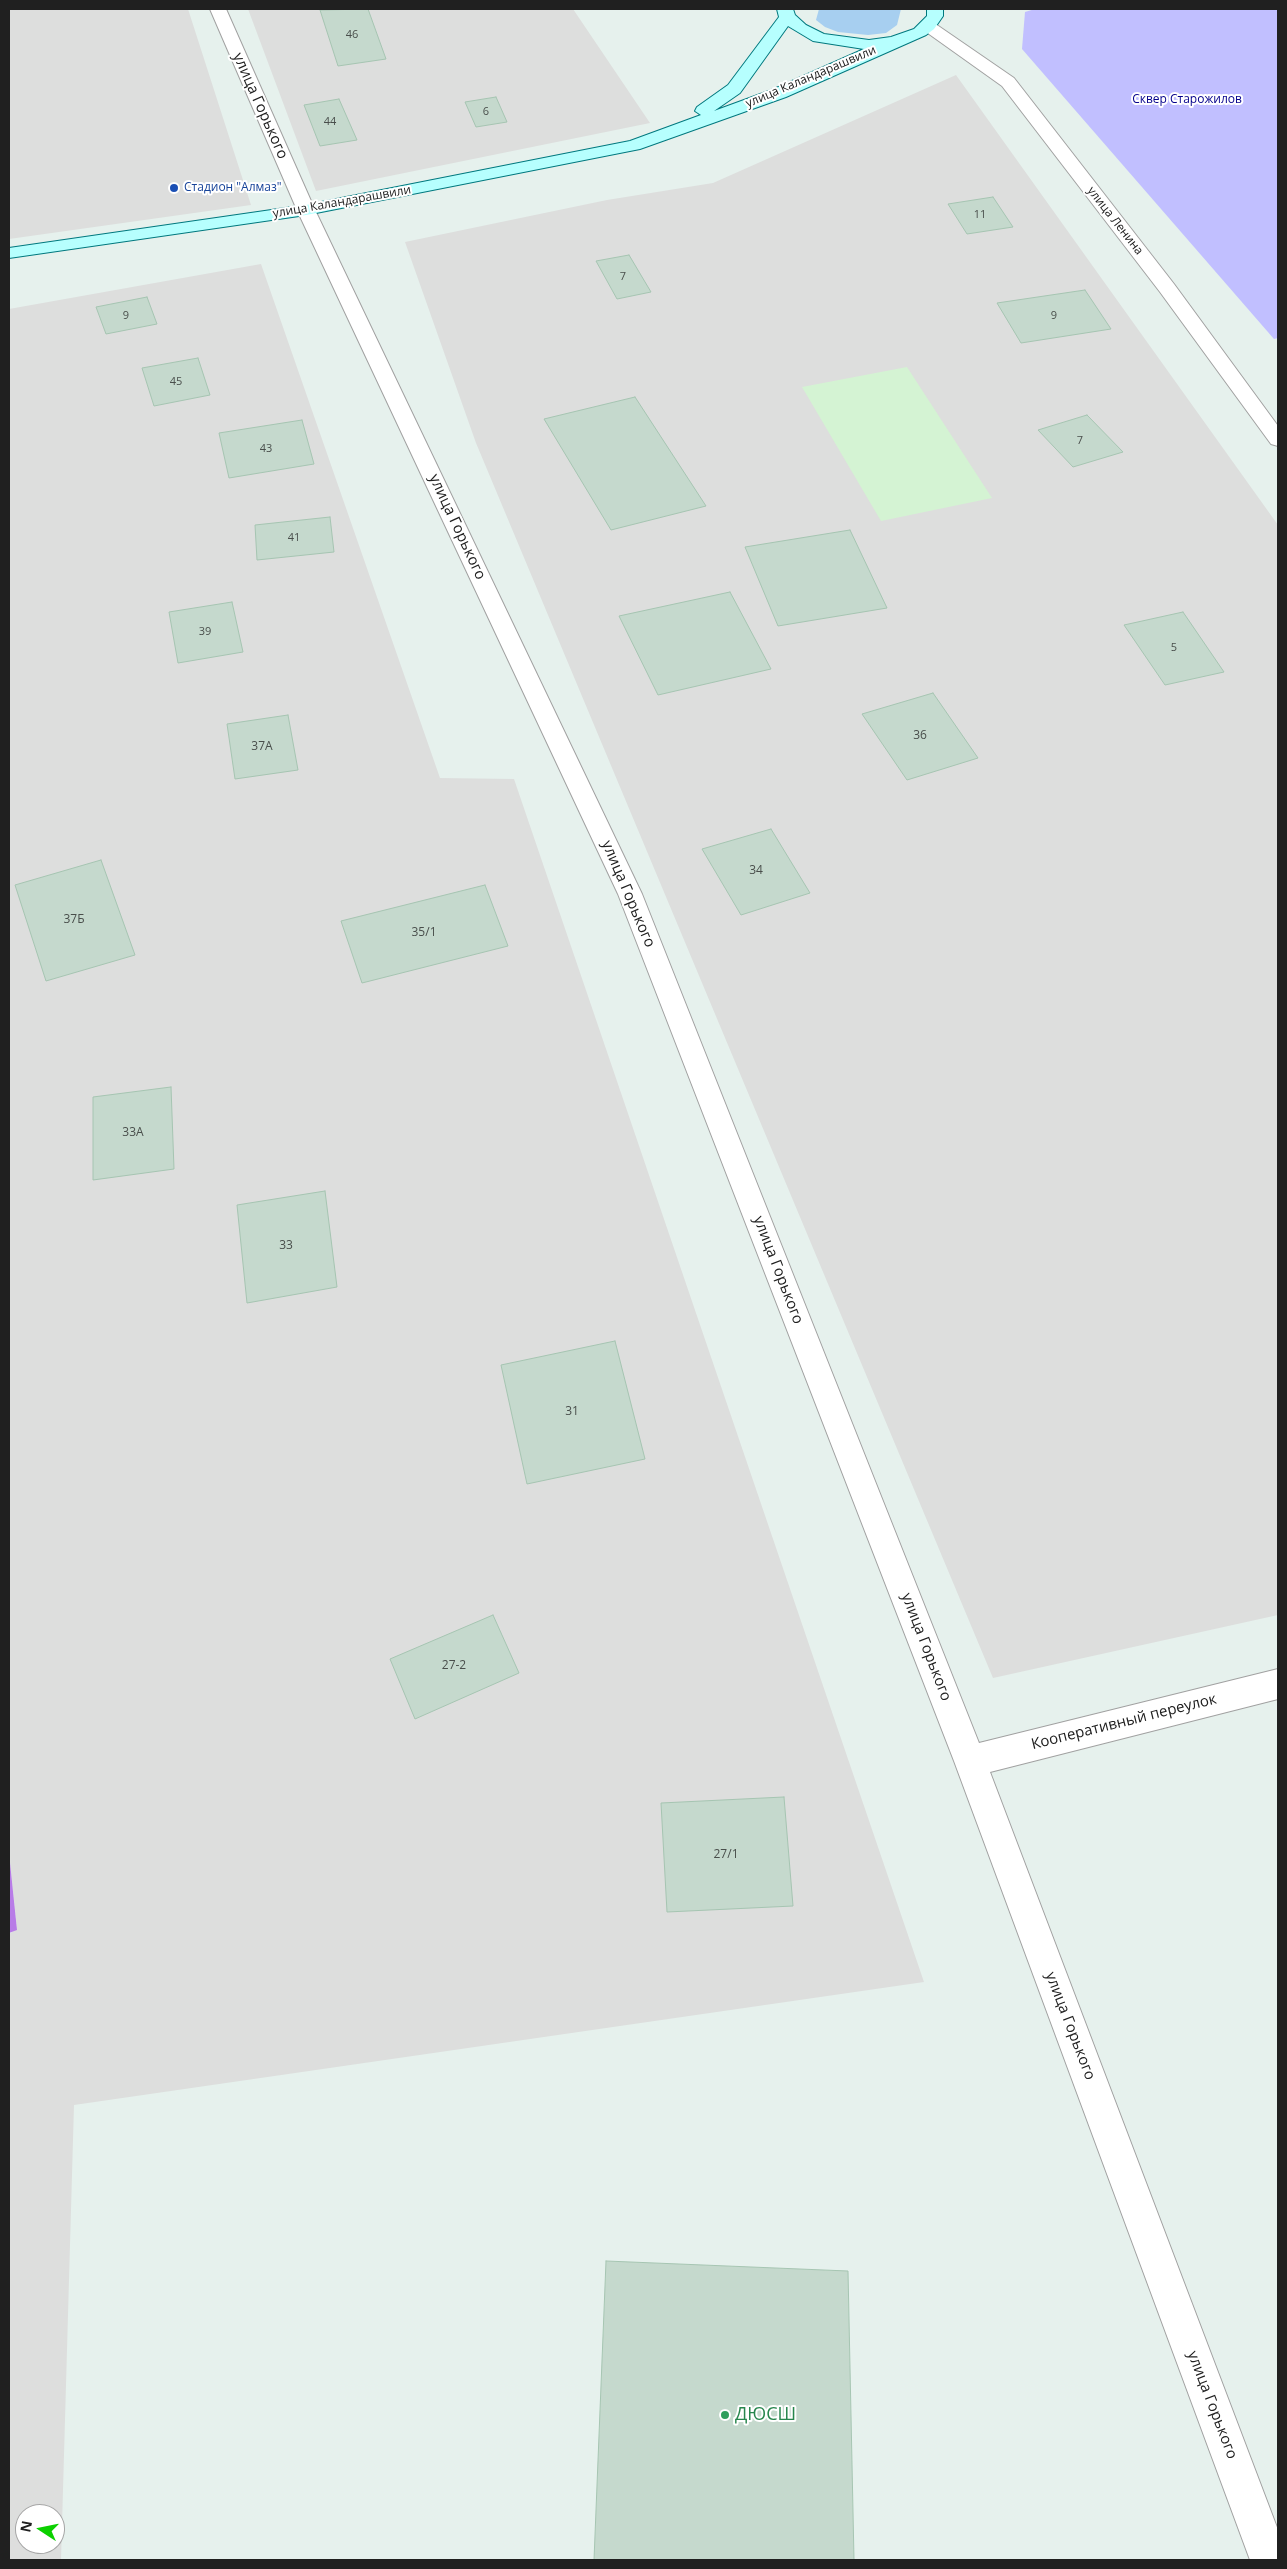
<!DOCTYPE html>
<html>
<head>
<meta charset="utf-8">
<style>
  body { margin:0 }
  #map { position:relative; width:1287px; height:2569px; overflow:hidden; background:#e6f1ed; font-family:"Open Sans",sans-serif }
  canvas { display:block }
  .frame { position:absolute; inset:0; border:10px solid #202020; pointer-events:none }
  .north { position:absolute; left:15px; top:2504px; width:50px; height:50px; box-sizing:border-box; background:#fff; border:1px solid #a6a6a6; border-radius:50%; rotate:281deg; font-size:14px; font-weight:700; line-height:20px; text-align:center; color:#202020 }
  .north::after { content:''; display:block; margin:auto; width:18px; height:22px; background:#0cd000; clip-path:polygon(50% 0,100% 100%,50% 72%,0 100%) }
</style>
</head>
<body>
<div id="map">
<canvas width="1287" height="2569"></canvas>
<div class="frame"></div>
<div class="north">N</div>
</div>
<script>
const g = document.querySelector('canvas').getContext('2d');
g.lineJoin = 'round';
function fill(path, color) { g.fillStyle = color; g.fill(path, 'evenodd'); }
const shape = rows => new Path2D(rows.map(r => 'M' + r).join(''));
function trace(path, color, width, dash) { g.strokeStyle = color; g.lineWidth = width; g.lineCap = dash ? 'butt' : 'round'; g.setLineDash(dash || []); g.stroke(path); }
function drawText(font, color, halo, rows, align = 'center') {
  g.font = font + ' "Open Sans",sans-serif'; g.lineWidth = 4; g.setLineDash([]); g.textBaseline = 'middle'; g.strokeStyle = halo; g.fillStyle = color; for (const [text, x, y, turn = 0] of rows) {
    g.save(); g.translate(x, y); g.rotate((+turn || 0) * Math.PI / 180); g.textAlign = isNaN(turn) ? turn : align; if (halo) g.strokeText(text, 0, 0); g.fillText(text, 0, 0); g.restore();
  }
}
fill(shape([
  [9,9,188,9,251,205,9,239],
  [248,9,573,9,650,123,316,191],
  [956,75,1278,525,1278,1615,993,1678,476,443,405,242,607,200,713,183],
  [261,264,440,778,514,779,924,1982,74,2105,61,2560,9,2560,9,1934,17,1929,9,1853,9,309],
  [25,2514,55,2514,55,2544,25,2544]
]), '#dddedd');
fill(shape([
  [907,367,992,498,881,521,802,387]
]), '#d4f3d3');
fill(shape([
  [819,9,901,9,897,25,886,33,868,35,838,32,825,27,816,20]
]), '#a7cff0');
fill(shape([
  [1035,9,1278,9,1278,338,1274,339,1022,49,1025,12]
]), '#c1bfff');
fill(shape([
  [9,1853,17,1930,9,1933]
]), '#b87ce7');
const building = shape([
  [368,9,386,59,338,66,320,10,368,9],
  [496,97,507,122,476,127,465,102,496,97],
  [339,99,357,140,320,146,304,105,339,99],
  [993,197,1013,227,967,234,948,204,993,197],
  [629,255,651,292,617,299,596,261,629,255],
  [1085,290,1111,329,1021,343,997,303,1085,290],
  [147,297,157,324,106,334,96,307,147,297],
  [198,358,210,395,154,406,142,368,198,358],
  [635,397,706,506,611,530,544,419,635,397],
  [1087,415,1123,452,1073,467,1038,430,1087,415],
  [302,420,314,464,229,478,219,433,302,420],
  [330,517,334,552,257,560,255,525,330,517],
  [850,530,887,608,778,626,745,547,850,530],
  [730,592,771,669,658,695,619,616,730,592],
  [232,602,243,652,178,663,169,612,232,602],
  [1183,612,1224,672,1165,685,1124,625,1183,612],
  [933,693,978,758,907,780,862,714,933,693],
  [288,715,298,770,235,779,227,724,288,715],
  [771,829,810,893,741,915,702,849,771,829],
  [101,860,135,955,46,981,15,885,101,860],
  [485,885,508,946,362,983,341,921,485,885],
  [171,1087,174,1169,93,1180,93,1097,171,1087],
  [325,1191,337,1287,247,1303,237,1205,325,1191],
  [615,1341,645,1459,527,1484,501,1365,615,1341],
  [493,1615,519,1673,415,1719,390,1659,493,1615],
  [784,1797,793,1906,667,1912,661,1803,784,1797],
  [606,2261,848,2271,854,2560,594,2560,606,2261]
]);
fill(building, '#c5d9cd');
trace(building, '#a6c5b2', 1);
const minor = shape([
  [210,9,226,9,315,210,642,894,979,1743,1278,1669,1278,1699,990,1772,1278,2530,1278,2560,1250,2560,954,1761,618,894,297,210,210,9],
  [928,21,934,23,1014,78,1174,284,1278,426,1278,446,1271,444,1160,292,1002,86,922,29,920,26,928,21]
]);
const secondary = shape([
  [777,9,793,9,795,15,806,25,824,34,869,40,891,37,914,29,927,16,927,9,943,9,943,16,934,29,926,35,786,97,640,149,306,215,9,258,9,248,306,205,630,141,701,115,695,111,697,107,728,85,779,17,777,9],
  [788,26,813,41,864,49,774,89,714,111,740,93,788,26]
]);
trace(minor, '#a1a1a1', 2);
trace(secondary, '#00787e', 2);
fill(minor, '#fff');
fill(secondary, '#b6fffe');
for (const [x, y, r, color] of [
  [174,188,5,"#1a4fb4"],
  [725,2415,5,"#2e9e5b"]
]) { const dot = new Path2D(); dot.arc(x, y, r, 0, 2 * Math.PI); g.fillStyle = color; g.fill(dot); trace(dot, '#fff', 2); }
drawText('11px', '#494e4b', null, [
  ["46",352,35],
  ["6",486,112],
  ["44",330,122],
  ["11",980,215],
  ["7",623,277],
  ["9",126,316],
  ["9",1054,316],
  ["45",176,382],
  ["7",1080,441],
  ["43",266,449],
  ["41",294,538],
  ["39",205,632],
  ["5",1174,648]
]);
drawText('12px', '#202020', '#fff', [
  ["улица Каландарашвили",811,77,-23],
  ["улица Каландарашвили",342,202,-10],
  ["улица Ленина",1115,221,52]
]);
drawText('12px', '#04018b', '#fff', [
  ["Cквер Старожилов",1187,100]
]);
drawText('12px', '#164399', '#fff', [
  ["Стадион \"Алмаз\"",184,188]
], 'left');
drawText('12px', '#494e4b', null, [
  ["36",920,736],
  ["37А",262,747],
  ["34",756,871],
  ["37Б",74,920],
  ["35/1",424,933],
  ["33А",133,1133],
  ["33",286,1246],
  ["31",572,1412],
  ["27-2",454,1666],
  ["27/1",726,1855]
]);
drawText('15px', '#202020', '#fff', [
  ["улица Горького",260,106,66],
  ["улица Горького",457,527,65],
  ["улица Горького",628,894,67],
  ["улица Горького",778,1270,69],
  ["улица Горького",926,1647,69],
  ["Кооперативный переулок",1124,1722,-14],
  ["улица Горького",1070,2026,69],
  ["улица Горького",1212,2405,69]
]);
drawText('18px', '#27864d', '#fff', [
  ["ДЮСШ",735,2415]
], 'left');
</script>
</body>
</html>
